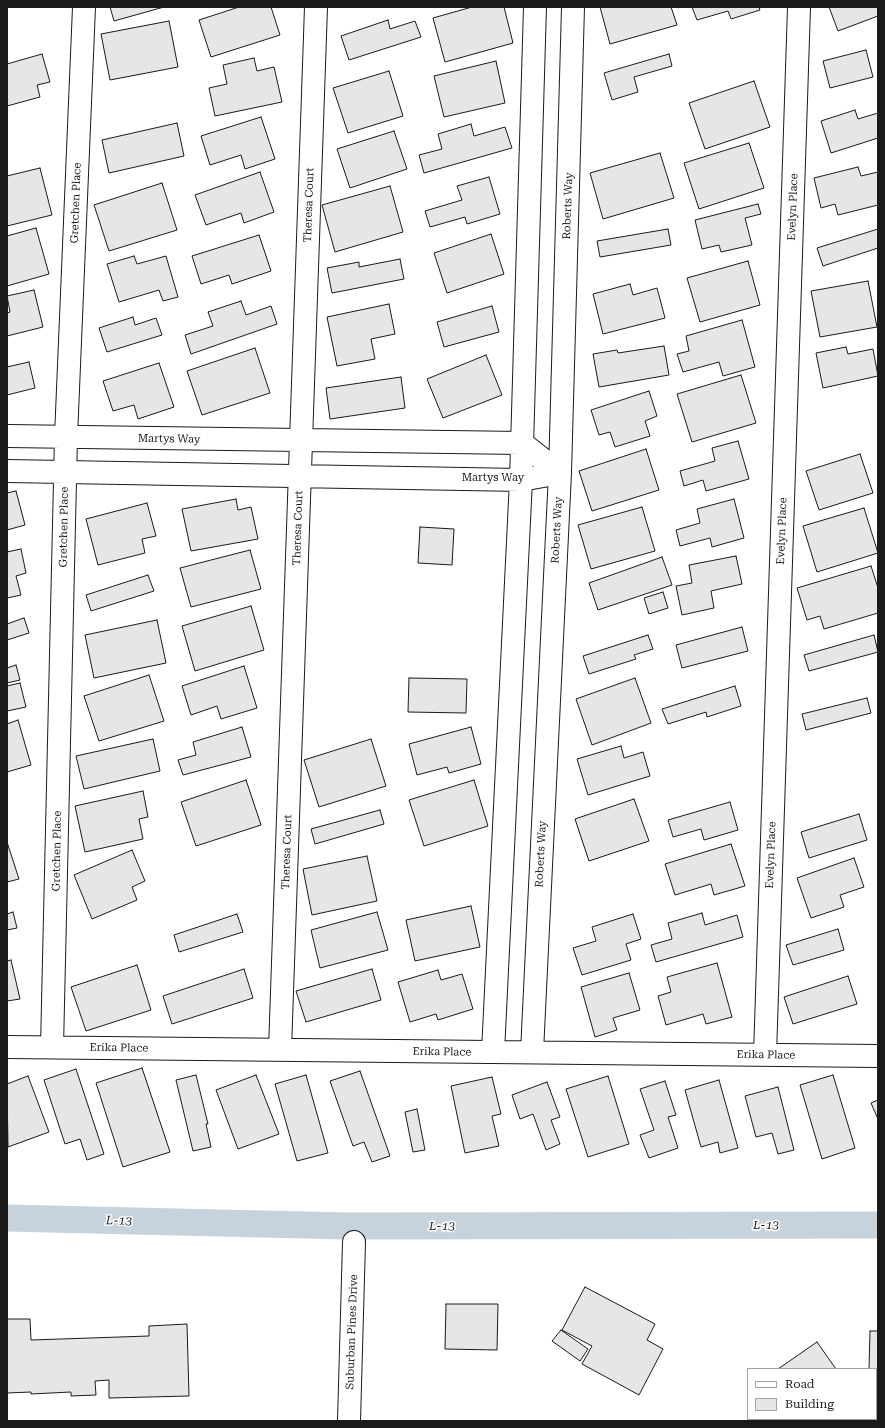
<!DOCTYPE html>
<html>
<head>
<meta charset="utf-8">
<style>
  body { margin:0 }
  #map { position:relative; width:885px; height:1428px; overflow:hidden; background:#fff; font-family:"Roboto Serif",serif }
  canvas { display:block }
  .frame { position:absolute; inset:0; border:8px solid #1a1a1a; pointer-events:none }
  .legend { position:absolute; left:747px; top:1368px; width:130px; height:52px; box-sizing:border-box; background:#fff; border:1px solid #a3a3a3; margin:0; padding:5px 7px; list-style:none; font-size:12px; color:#1a1a1a }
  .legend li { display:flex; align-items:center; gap:8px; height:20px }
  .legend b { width:20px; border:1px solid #a3a3a3 }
</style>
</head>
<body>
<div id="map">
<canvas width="885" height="1428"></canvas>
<div class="frame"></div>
<ul class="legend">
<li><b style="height:5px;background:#fff"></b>Road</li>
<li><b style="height:11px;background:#e6e6e6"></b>Building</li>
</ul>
</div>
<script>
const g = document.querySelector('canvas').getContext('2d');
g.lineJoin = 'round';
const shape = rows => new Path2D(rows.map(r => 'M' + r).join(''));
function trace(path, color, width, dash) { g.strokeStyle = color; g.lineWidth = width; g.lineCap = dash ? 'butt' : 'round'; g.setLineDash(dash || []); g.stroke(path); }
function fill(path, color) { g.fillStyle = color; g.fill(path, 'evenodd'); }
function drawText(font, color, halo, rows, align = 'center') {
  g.font = font + ' "Roboto Serif",serif'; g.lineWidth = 3; g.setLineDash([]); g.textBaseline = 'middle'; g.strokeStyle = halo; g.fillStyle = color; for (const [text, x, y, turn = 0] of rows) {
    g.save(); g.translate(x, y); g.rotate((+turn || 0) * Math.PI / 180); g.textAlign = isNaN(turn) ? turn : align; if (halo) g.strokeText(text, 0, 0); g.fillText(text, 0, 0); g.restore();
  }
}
trace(shape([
  [7,1218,348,1226,878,1225]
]), '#c6d2dc', 27);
const building = shape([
  [110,7,164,7,114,21,110,7],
  [239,7,271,7,280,35,211,57,199,20,239,7],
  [472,7,504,7,513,43,445,62,433,18,472,7],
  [600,7,671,7,677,25,610,44,600,7],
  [692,7,759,7,760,10,731,19,728,11,697,20,692,7],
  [829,7,878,7,878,16,838,31,829,7],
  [388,20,390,29,415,21,421,37,349,60,341,36,388,20],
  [169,21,178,67,110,80,101,34,169,21],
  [866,50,873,77,830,88,823,61,866,50],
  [42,54,50,82,37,85,40,97,7,106,7,64,42,54],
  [669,54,672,66,634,77,638,92,612,100,604,73,669,54],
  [254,58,257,71,274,67,282,102,215,116,209,88,227,84,223,65,254,58],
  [496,61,505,103,444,117,434,76,496,61],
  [389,71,403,116,348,133,333,88,389,71],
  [754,81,770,127,705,149,689,103,754,81],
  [855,110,858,119,878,113,878,138,831,153,821,121,855,110],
  [261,117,275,159,245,169,241,155,210,165,201,136,261,117],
  [177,123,184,156,109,173,102,140,177,123],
  [471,124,474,136,505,127,512,148,424,173,419,155,442,149,438,134,471,124],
  [394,131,407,169,350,188,337,149,394,131],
  [749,143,764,188,699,209,684,163,749,143],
  [660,153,674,198,603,219,590,173,660,153],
  [858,167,861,176,878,172,878,205,838,215,835,204,821,208,814,178,858,167],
  [40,168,52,215,7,226,7,176,40,168],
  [260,172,274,212,244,223,241,213,206,225,195,195,260,172],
  [489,177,500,214,467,224,465,217,430,227,425,211,462,200,457,186,489,177],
  [162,183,177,230,109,251,94,205,162,183],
  [390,186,403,232,335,252,322,205,390,186],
  [758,204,761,214,745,218,752,245,721,252,719,245,702,249,695,220,758,204],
  [36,228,49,274,7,286,7,236,36,228],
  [668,229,671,245,600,257,597,241,668,229],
  [878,229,878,248,823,266,817,248,878,229],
  [491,234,504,274,447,293,434,253,491,234],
  [259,235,271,271,232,284,229,275,201,284,192,256,259,235],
  [134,256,137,264,166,256,178,297,163,301,159,290,119,302,107,264,134,256],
  [400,259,404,279,332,293,327,268,359,262,359,267,400,259],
  [748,261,760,305,700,322,687,278,748,261],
  [868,281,877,327,820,337,811,291,868,281],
  [630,284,633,295,657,288,665,318,603,334,593,294,630,284],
  [34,290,43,327,7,336,7,313,10,312,7,296,34,290],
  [241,301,246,315,271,306,277,324,191,354,185,335,213,326,208,312,241,301],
  [389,304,395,334,371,339,375,359,337,366,327,317,389,304],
  [492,306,499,332,444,347,437,322,492,306],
  [133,317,135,325,156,318,162,335,107,352,99,328,133,317],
  [742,320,755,367,723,376,719,362,683,372,677,354,689,351,686,336,742,320],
  [664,346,669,375,599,387,593,354,617,350,618,353,664,346],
  [846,347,848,354,873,349,878,376,823,388,816,353,846,347],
  [255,348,270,393,202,415,187,371,255,348],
  [486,355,502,395,443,418,427,379,486,355],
  [29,362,35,388,7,395,7,367,29,362],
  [159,363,174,407,138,419,134,405,113,411,103,381,159,363],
  [741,375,756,423,692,442,677,394,741,375],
  [401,377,405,408,330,419,326,388,401,377],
  [649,391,657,416,645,421,650,436,615,447,610,432,599,435,591,410,649,391],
  [738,441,749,479,706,491,703,480,684,486,680,471,715,461,712,448,738,441],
  [646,449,659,490,592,511,579,471,646,449],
  [860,454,873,493,819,510,806,471,860,454],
  [16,491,25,525,7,530,7,493,16,491],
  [236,499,238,510,251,507,258,539,191,551,182,509,236,499],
  [734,499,744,538,712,547,710,538,680,546,676,530,700,523,697,509,734,499],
  [147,503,156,536,142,539,145,553,98,565,86,519,147,503],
  [642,507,655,551,591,569,578,525,642,507],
  [864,508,878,553,817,572,803,526,864,508],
  [420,527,454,529,452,565,418,563,420,527],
  [21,549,26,573,16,576,21,595,7,598,7,552,21,549],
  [250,550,261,589,191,607,180,568,250,550],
  [736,556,742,584,711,591,714,608,682,615,676,586,692,583,689,565,736,556],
  [662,557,672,585,598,610,589,583,662,557],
  [871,566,878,588,878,613,824,629,820,616,807,620,797,588,871,566],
  [148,575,154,591,91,611,86,595,148,575],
  [663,592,668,608,649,614,644,598,663,592],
  [251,606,264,650,195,671,182,626,251,606],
  [24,618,29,633,7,640,7,624,24,618],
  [157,620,166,663,94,678,85,635,157,620],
  [742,627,748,651,682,668,676,645,742,627],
  [648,635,653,649,634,655,636,659,589,674,583,656,648,635],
  [874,635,878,652,809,671,804,655,874,635],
  [16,665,20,680,7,683,7,668,16,665],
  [244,666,257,708,221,719,217,706,191,715,182,686,244,666],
  [149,675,164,721,99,741,84,696,149,675],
  [409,678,467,679,466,713,408,712,409,678],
  [635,678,651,723,592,745,576,699,635,678],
  [20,683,26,707,7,711,7,686,20,683],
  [735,686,741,706,707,717,706,712,668,724,662,709,735,686],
  [867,698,871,713,806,730,802,714,867,698],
  [18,720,31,765,7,772,7,724,18,720],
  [242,727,251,757,183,775,178,760,196,755,193,742,242,727],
  [471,727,481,764,449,773,447,767,417,775,409,744,471,727],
  [153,739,160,771,84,789,76,756,153,739],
  [371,739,386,786,319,807,304,760,371,739],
  [621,746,624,758,643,752,650,776,588,795,577,759,621,746],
  [246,780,261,825,196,846,181,802,246,780],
  [474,780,488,826,424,846,409,800,474,780],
  [143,791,148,817,139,819,143,839,85,852,75,806,143,791],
  [634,799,649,841,589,861,575,819,634,799],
  [730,802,738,830,704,840,701,829,673,837,668,820,730,802],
  [380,810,384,824,315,844,311,829,380,810],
  [859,814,867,840,809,858,801,832,859,814],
  [7,842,19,879,7,882,7,842],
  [731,844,745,886,714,895,711,884,675,895,665,864,731,844],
  [132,850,145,881,132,887,137,900,92,919,74,875,132,850],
  [367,856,377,901,312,915,303,869,367,856],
  [854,858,864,887,840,895,844,907,811,918,797,878,854,858],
  [471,906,480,947,415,961,406,920,471,906],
  [13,912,17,928,7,930,7,914,13,912],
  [377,912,388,950,320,968,311,930,377,912],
  [702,913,705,925,737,915,743,937,656,962,651,945,672,939,668,923,702,913],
  [237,914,243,932,179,952,174,935,237,914],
  [633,914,641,939,626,944,631,960,582,975,573,948,596,941,592,927,633,914],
  [838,929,844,950,793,965,786,945,838,929],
  [11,960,20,999,7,1001,7,961,11,960],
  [717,963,732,1017,706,1024,703,1014,666,1025,658,996,671,992,667,977,717,963],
  [137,965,151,1010,86,1031,71,987,137,965],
  [244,969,253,998,172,1024,163,996,244,969],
  [372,969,381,1000,306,1022,296,991,372,969],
  [438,970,441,980,462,974,473,1009,438,1020,436,1014,410,1022,398,982,438,970],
  [629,973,640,1010,613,1018,617,1030,595,1037,581,987,629,973],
  [848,976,857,1004,793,1024,784,997,848,976],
  [142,1068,170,1152,123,1167,96,1083,142,1068],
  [76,1069,104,1154,87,1160,80,1139,65,1144,44,1080,76,1069],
  [360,1071,390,1156,372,1162,364,1142,353,1146,330,1081,360,1071],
  [196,1075,208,1124,206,1124,211,1147,193,1151,176,1080,196,1075],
  [256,1075,279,1134,238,1149,216,1090,256,1075],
  [306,1075,328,1153,297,1161,275,1084,306,1075],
  [833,1075,855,1148,822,1159,800,1085,833,1075],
  [28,1076,49,1132,8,1147,7,1084,28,1076],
  [608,1076,629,1144,588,1157,566,1089,608,1076],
  [492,1077,501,1114,492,1116,499,1146,465,1153,451,1086,492,1077],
  [719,1080,738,1148,720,1153,718,1142,701,1147,685,1090,719,1080],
  [665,1081,676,1115,668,1117,678,1148,649,1158,640,1135,654,1130,640,1089,665,1081],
  [547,1082,560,1117,551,1120,560,1144,546,1150,533,1114,520,1119,512,1095,547,1082],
  [778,1087,794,1150,778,1154,772,1133,756,1137,745,1096,778,1087],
  [878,1100,878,1119,871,1103,878,1100],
  [417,1109,425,1150,413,1152,405,1112,417,1109],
  [585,1287,655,1324,647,1340,663,1349,639,1395,582,1364,592,1346,562,1330,585,1287],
  [446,1304,498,1304,497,1350,445,1349,446,1304],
  [7,1319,30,1319,31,1340,149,1336,149,1326,187,1324,189,1396,109,1398,109,1380,95,1381,96,1395,71,1396,71,1392,31,1394,31,1392,7,1393,7,1319],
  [561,1330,588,1349,580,1361,552,1341,561,1330],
  [870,1331,878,1331,878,1385,876,1385,876,1369,869,1369,870,1331],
  [817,1342,836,1369,778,1369,817,1342]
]);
fill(building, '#e6e6e6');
trace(building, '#1a1a1a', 1);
const minor = shape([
  [7,436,522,443,560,473],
  [7,471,521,480,560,473],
  [7,1047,878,1056],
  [52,1047,66,437,84,7],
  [280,1050,316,7],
  [493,1052,521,480,535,7],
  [532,1052,560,473,573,7],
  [765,1055,799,7],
  [349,1421,354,1242]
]);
trace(minor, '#1a1a1a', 24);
trace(minor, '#fff', 22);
drawText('11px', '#1a1a1a', '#fff', [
  ["Gretchen Place",76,203,-88],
  ["Theresa Court",309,205,-88],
  ["Roberts Way",568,206,-88],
  ["Evelyn Place",793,207,-88],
  ["Martys Way",169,439,1],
  ["Martys Way",493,478],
  ["Gretchen Place",64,527,-89],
  ["Theresa Court",298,528,-88],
  ["Roberts Way",557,530,-87],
  ["Evelyn Place",782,531,-88],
  ["Gretchen Place",57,851,-89],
  ["Theresa Court",287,852,-88],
  ["Roberts Way",541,854,-87],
  ["Evelyn Place",771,855,-88],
  ["Erika Place",119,1048,1],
  ["Erika Place",442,1052,1],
  ["Erika Place",766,1055,1],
  ["Suburban Pines Drive",352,1332,-88]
]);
drawText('italic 12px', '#1a1a1a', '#fff', [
  ["L-13",119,1221,1],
  ["L-13",766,1225],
  ["L-13",442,1226]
]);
</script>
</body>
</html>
